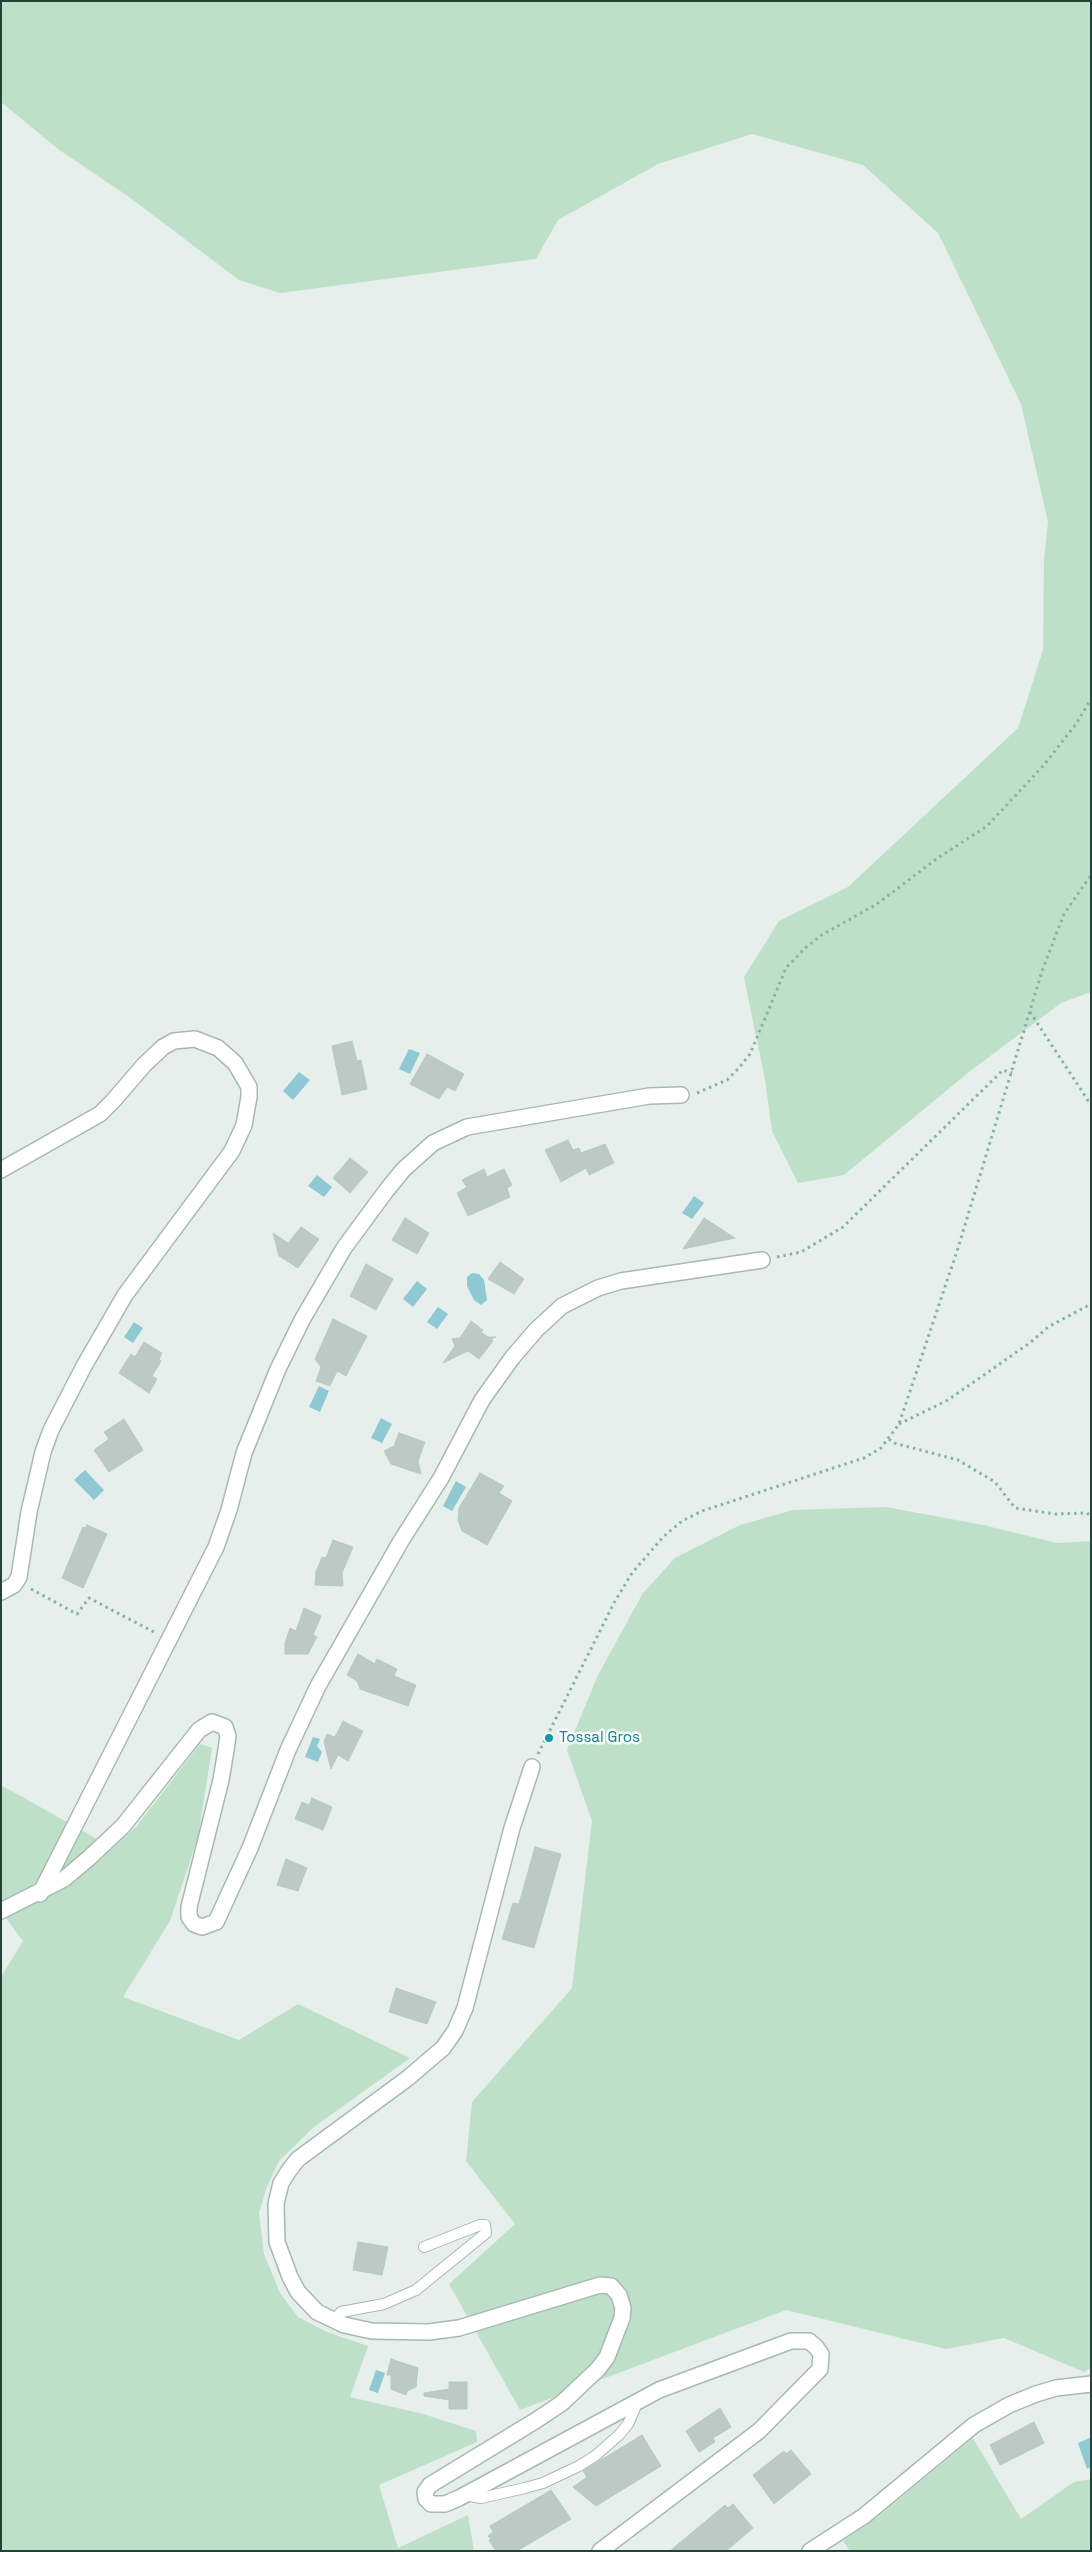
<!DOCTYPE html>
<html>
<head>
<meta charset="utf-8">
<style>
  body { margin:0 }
  #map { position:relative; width:1092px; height:2552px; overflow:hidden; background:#e6efeb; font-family:"Space Grotesk",sans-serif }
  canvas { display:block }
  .frame { position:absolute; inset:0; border:2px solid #24423a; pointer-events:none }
</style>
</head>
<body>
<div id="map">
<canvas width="1092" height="2552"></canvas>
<div class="frame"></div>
</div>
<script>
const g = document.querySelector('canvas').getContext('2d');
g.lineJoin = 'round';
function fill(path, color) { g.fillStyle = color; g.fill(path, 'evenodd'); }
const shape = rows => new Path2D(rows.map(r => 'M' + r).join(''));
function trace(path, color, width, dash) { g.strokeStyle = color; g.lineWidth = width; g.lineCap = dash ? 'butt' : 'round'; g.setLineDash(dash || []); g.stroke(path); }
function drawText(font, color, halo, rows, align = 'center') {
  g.font = font + ' "Space Grotesk",sans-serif'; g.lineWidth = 5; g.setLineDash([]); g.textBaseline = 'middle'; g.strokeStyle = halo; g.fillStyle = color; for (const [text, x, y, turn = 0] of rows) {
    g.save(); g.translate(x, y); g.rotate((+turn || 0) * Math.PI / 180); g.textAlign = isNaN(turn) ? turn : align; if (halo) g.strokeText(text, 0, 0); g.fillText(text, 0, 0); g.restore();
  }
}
fill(shape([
  [1,1,1091,1,1091,992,1061,1003,969,1072,844,1175,798,1183,772,1131,765,1080,744,977,779,921,848,887,1018,728,1043,650,1044,559,1048,522,1021,404,938,233,863,165,752,134,658,164,558,220,536,259,280,293,239,280,129,197,58,149,1,102],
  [886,1507,983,1525,1057,1543,1091,1541,1091,2368,1084,2372,1004,2338,946,2349,786,2310,520,2410,449,2284,515,2224,466,2161,472,2102,572,1988,592,1821,567,1750,598,1675,643,1593,675,1558,740,1525,793,1510],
  [200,1744,212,1748,198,1837,170,1921,123,1997,239,2040,298,2004,410,2058,314,2127,279,2161,266,2189,259,2213,264,2254,280,2293,298,2317,327,2332,368,2346,350,2397,423,2414,476,2431,477,2442,379,2485,398,2548,468,2515,474,2551,1,2551,1,1977,23,1941,8,1921,1,1905,1,1785,113,1848,136,1827],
  [973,2438,1021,2519,1074,2482,1091,2479,1091,2551,850,2551,843,2541,879,2516]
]), '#bfe0c8');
fill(shape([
  [409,1049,420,1053,410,1074,399,1069],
  [299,1072,310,1080,293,1100,283,1091],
  [317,1175,332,1187,324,1197,308,1186],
  [694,1196,704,1203,692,1219,682,1213],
  [472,1273,479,1274,484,1280,487,1300,481,1305,474,1300,467,1286,467,1277],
  [417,1281,427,1289,413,1307,403,1299],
  [438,1307,448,1314,437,1329,427,1322],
  [134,1322,143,1328,133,1343,124,1337],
  [319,1386,329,1391,320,1412,309,1407],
  [381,1418,392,1424,382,1443,371,1438],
  [85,1470,104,1490,94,1500,74,1480],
  [456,1481,466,1487,452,1511,443,1506],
  [313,1737,320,1739,317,1746,322,1752,318,1762,305,1757],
  [376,2370,385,2373,378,2393,369,2390],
  [1090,2438,1091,2467,1087,2469,1078,2443]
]), '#8ec9d4');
const building = shape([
  [352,1041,357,1061,361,1060,367,1089,342,1095,332,1046,352,1041],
  [427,1054,464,1074,455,1091,447,1087,439,1099,410,1084,427,1054],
  [568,1140,573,1150,579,1148,581,1153,605,1144,614,1163,589,1175,586,1168,561,1182,545,1150,568,1140],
  [350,1158,368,1172,350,1193,333,1178,350,1158],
  [484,1169,487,1177,504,1169,512,1185,507,1188,510,1197,468,1216,457,1193,467,1187,462,1180,484,1169],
  [405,1218,429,1233,417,1254,392,1240,405,1218],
  [704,1218,735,1238,683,1249,704,1218],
  [301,1227,319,1239,298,1268,279,1256,273,1233,288,1243,301,1227],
  [500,1262,524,1279,514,1294,488,1279,500,1262],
  [366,1264,393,1279,376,1310,350,1296,366,1264],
  [333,1319,367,1336,346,1376,337,1371,330,1386,316,1381,321,1367,315,1359,333,1319],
  [471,1321,483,1330,481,1332,488,1337,496,1337,491,1339,493,1341,479,1359,468,1351,443,1363,455,1346,452,1339,460,1338,471,1321],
  [144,1342,162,1353,159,1359,161,1361,152,1376,157,1379,149,1393,119,1373,131,1354,135,1357,144,1342],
  [124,1419,143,1450,109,1472,94,1450,109,1439,104,1432,124,1419],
  [399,1433,425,1442,418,1461,421,1474,391,1464,384,1451,394,1446,399,1433],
  [480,1473,504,1486,499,1493,512,1501,487,1545,462,1531,458,1520,459,1508,480,1473],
  [87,1525,107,1534,83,1588,62,1578,83,1527,86,1528,87,1525],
  [333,1540,353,1547,342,1573,343,1586,315,1585,316,1572,322,1557,326,1558,333,1540],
  [304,1608,321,1616,313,1635,317,1637,308,1654,285,1654,285,1643,290,1628,296,1631,304,1608],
  [358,1654,375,1664,377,1659,397,1669,394,1676,416,1685,408,1706,360,1689,357,1681,347,1675,358,1654],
  [343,1721,363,1731,348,1761,338,1755,331,1769,324,1742,327,1734,335,1737,343,1721],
  [312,1798,332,1807,323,1830,295,1819,302,1802,309,1805,312,1798],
  [535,1847,561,1854,534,1948,502,1939,513,1903,519,1904,535,1847],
  [286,1859,307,1868,298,1891,277,1885,286,1859],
  [396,1988,436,2002,427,2024,389,2012,396,1988],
  [358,2242,388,2247,382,2275,353,2270,358,2242],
  [391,2359,418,2368,416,2387,407,2391,406,2395,391,2389,391,2375,387,2375,391,2359],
  [449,2382,467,2382,467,2409,449,2409,449,2400,424,2396,424,2393,449,2389,449,2382],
  [720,2408,731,2427,713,2438,715,2442,699,2452,686,2431,720,2408],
  [1034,2422,1044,2443,1000,2465,990,2445,1034,2422],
  [642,2435,661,2466,596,2506,573,2487,587,2477,583,2471,642,2435],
  [791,2450,811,2474,774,2504,753,2475,784,2451,786,2454,791,2450],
  [551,2490,571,2519,517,2551,496,2551,489,2540,491,2539,488,2536,493,2532,490,2526,551,2490],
  [733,2504,753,2528,726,2551,670,2551,725,2505,728,2508,733,2504]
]);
fill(building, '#bbcac4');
trace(building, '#b8c9c2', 1);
const service = shape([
  [333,2321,341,2312,384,2304,416,2290,486,2233,485,2225,480,2225,424,2247],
  [464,2495,481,2498,525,2488,543,2483,579,2466,595,2456,619,2435,628,2424,638,2401]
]);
const minor = shape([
  [1,1170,100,1114,113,1101,144,1065,163,1047,174,1041,195,1039,218,1048,235,1063,249,1087,249,1097,244,1125,232,1151,125,1295,84,1366,51,1430,43,1452,29,1512,19,1577,14,1585,1,1592],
  [532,1767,512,1828,465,2008,455,2031,443,2048,408,2078,298,2159,290,2169,281,2183,276,2204,277,2242,290,2277,298,2292,317,2312,344,2325,372,2331,429,2332,459,2328,600,2285,611,2286,619,2295,623,2308,622,2318,607,2357,598,2369,562,2403,535,2421,430,2485,425,2492,426,2499,431,2504,445,2504,459,2498,659,2390,791,2341,809,2341,816,2347,821,2354,820,2369,759,2431,600,2551],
  [40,1894,216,1547,229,1510,244,1453,278,1369,302,1320,344,1248,386,1191,403,1170,433,1143,467,1127,649,1096,681,1095],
  [1,1911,64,1879,89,1858,123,1826,199,1730,212,1722,225,1727,228,1736,226,1750,221,1780,189,1907,189,1917,194,1924,202,1927,216,1922,250,1848,288,1750,318,1686,401,1541,441,1478,482,1400,512,1358,536,1330,562,1306,598,1288,621,1281,762,1260],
  [810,2551,864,2516,974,2425,1009,2405,1036,2394,1056,2388,1091,2384]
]);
trace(service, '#a8b8b2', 12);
trace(minor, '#a8b8b2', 18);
trace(shape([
  [1030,1012,1091,1105],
  [697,1093,727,1080,739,1068,750,1054,786,968,804,949,820,936,877,904,935,860,987,826,1043,766,1076,724,1091,699],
  [777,1257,801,1252,843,1227,1003,1070,1012,1073],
  [899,1424,948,1400,1031,1342,1048,1327,1091,1304],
  [889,1439,894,1443,958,1460,995,1482,1015,1508,1055,1514,1087,1513,1091,1517],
  [31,1589,77,1614,89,1598,154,1632],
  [538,1754,614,1603,632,1573,664,1536,682,1521,702,1511,864,1458,881,1448,899,1424,958,1248,1042,971,1064,914,1091,875]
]), '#86b3a5', 3, [2.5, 4]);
trace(service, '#fff', 10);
trace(minor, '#fff', 15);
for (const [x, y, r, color] of [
  [549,1738,5,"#0f9aa8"]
]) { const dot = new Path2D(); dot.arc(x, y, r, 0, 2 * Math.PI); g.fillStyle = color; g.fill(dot); trace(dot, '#f7fbf9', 2); }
drawText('15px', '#0d838f', '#f7fbf9', [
  ["Tossal Gros",559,1738]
], 'left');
</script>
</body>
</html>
